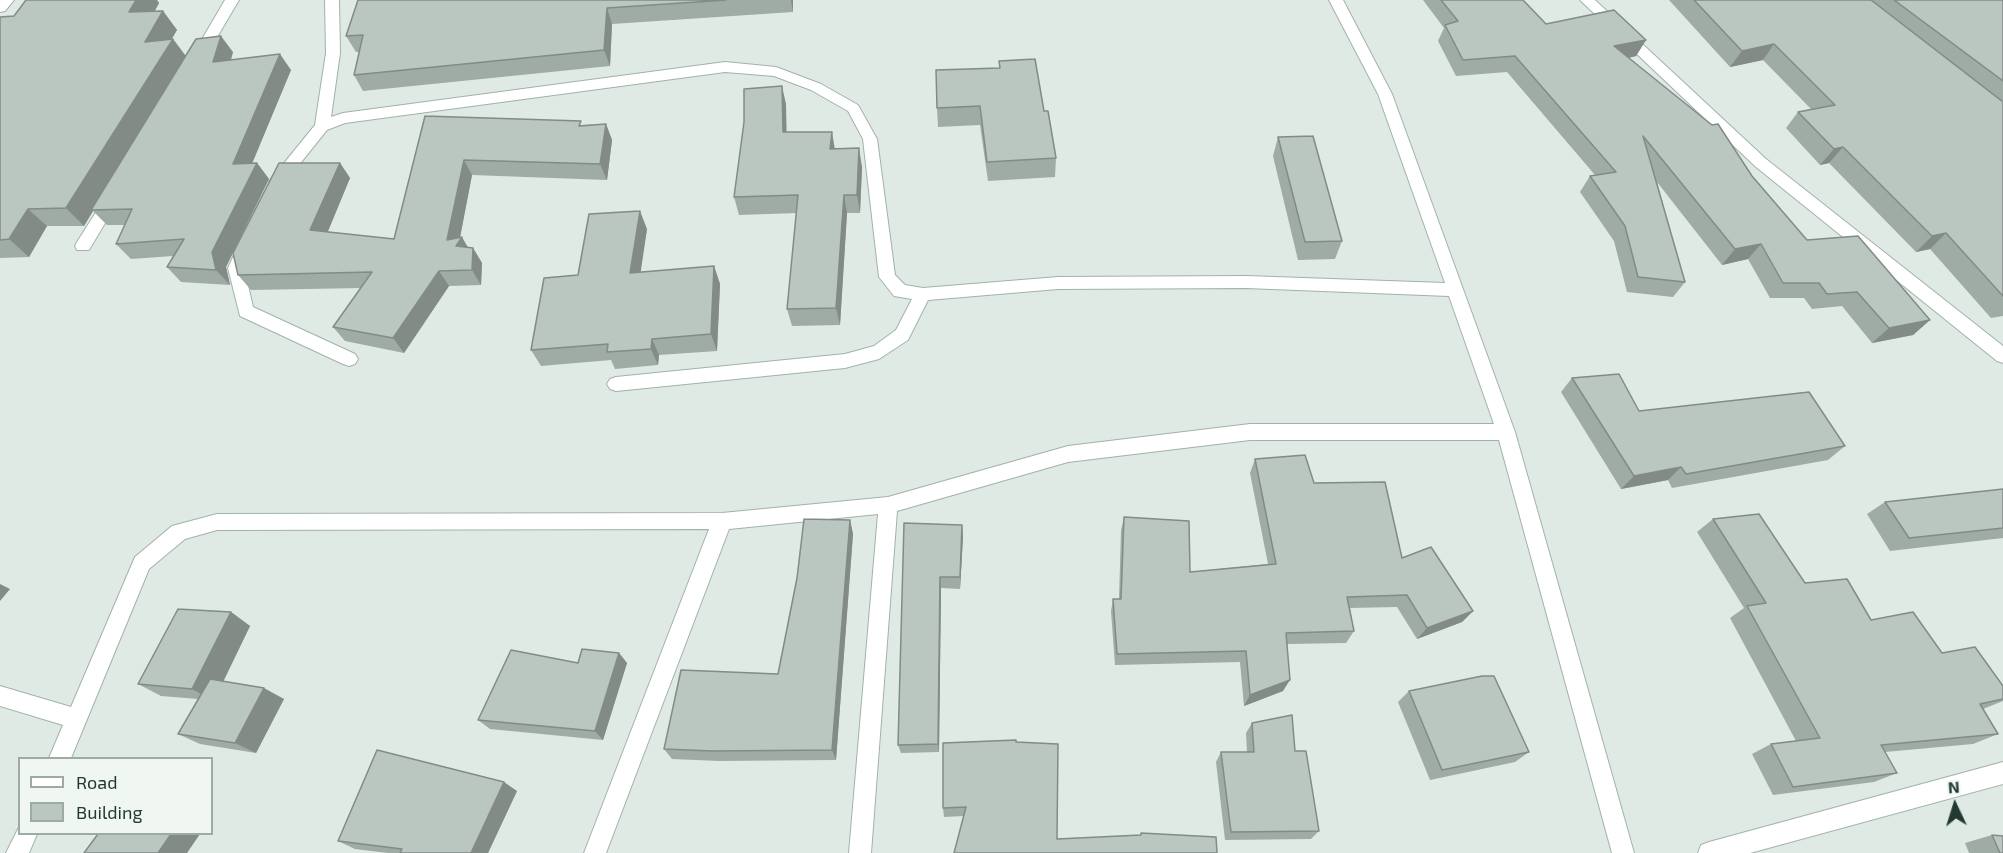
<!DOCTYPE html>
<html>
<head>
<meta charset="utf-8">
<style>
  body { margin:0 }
  #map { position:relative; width:2003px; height:853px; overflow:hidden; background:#e0eae5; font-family:"Exo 2",sans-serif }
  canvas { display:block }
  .legend { position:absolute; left:18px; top:757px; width:195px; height:78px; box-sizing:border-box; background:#f0f7f3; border:2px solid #9eaba5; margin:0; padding:8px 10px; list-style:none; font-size:18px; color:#223931 }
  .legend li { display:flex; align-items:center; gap:12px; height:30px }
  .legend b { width:30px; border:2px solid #9eaba5 }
  .north { position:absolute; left:1925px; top:775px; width:60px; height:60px; -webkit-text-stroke:4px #f0f7f3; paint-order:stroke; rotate:356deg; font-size:16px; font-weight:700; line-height:24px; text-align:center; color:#223931 }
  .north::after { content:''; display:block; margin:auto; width:21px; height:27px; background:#223931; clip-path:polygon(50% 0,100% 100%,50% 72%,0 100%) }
</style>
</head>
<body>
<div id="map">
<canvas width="2003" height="853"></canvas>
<ul class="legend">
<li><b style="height:8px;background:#fff"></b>Road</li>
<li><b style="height:16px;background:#b9c7c0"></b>Building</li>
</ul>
<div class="north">N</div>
</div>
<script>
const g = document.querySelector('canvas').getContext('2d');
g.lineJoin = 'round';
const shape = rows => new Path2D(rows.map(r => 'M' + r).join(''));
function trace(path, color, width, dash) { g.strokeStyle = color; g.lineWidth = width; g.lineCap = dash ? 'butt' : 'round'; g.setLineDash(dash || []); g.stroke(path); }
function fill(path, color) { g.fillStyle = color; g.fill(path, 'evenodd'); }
const minor = shape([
  [0,0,14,0,5,11,0,12,0,0],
  [225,0,239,0,203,61,193,61,191,58,225,0],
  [325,0,339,0,340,53,331,117,343,113,725,62,776,67,821,84,858,105,877,139,895,275,905,285,923,288,1058,277,1246,276,1445,283,1378,94,1329,0,1343,0,1392,94,1515,432,1634,853,1612,853,1499,440,1250,440,1068,462,897,511,871,853,849,853,878,514,729,529,606,853,584,853,709,529,217,530,185,539,149,569,71,758,49,758,63,725,0,706,0,686,71,707,135,557,172,526,217,514,722,513,888,497,1068,446,1250,424,1494,424,1449,296,1246,288,1058,289,928,300,908,340,879,359,845,368,616,391,610,389,607,384,610,379,616,377,845,354,874,346,896,330,912,299,894,296,879,277,863,139,848,111,811,90,774,76,725,72,345,123,327,130,282,186,277,187,272,186,269,182,272,178,315,125,326,53,325,0],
  [1580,0,1595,0,1766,159,2003,346,2003,363,1997,361,1756,167,1580,0],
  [112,193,117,195,120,199,117,203,89,250,77,250,75,246,77,242,107,195,112,193],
  [247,238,253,240,255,244,244,268,253,307,355,354,358,359,355,364,349,366,343,364,240,316,228,268,241,240,247,238],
  [2003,762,2003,784,1750,853,1698,853,1701,845,1709,842,2003,762],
  [20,825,20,834,37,834,29,853,6,853,20,825]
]);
trace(minor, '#a3b1ab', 2);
fill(minor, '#fff');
fill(shape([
  [26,0,157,0,159,3,154,12,163,11,177,30,171,39,173,39,186,56,233,52,231,60,291,70,252,164,257,163,269,179,226,267,230,285,181,282,167,267,173,256,131,259,116,244,125,225,107,225,93,211,84,226,47,226,29,257,0,258,0,17,14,16],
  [358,0,793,0,793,12,612,24,610,66,363,91,354,75,359,52,356,52,346,36],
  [1423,0,1523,0,1546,24,1646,40,1636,56,1629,58,1752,176,1807,240,1930,320,1913,335,1872,343,1842,306,1812,309,1804,298,1770,298,1748,259,1722,265,1657,182,1685,282,1673,297,1627,292,1614,241,1580,192,1590,176,1595,175,1507,72,1456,76,1438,41,1444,28],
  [1669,0,2003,0,2003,316,1991,318,1930,249,1916,252,1829,163,1820,165,1786,128,1798,112,1811,109,1763,60,1730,67],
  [999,61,1044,111,1056,158,1055,177,988,181,980,125,938,127,937,108,999,68],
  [786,104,786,132,835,149,862,167,860,213,847,213,840,325,792,326,787,309,797,213,739,215,734,197],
  [425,116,583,125,606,124,612,140,607,180,472,175,460,238,468,247,473,248,482,263,481,285,449,286,404,353,345,341,333,327,362,288,251,290,238,275,340,163,350,178,327,232,394,239],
  [1278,137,1342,241,1335,259,1298,260,1273,156],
  [647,229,640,272,714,266,720,284,717,351,659,355,658,365,615,369,611,360,541,366,531,350,578,275],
  [1572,378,1639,411,1845,446,1828,460,1672,488,1668,480,1621,489,1561,392],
  [1255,459,1314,483,1402,558,1473,611,1462,622,1417,639,1397,607,1350,608,1354,631,1346,643,1287,644,1283,691,1244,706,1240,662,1115,665,1111,611,1113,599,1119,599,1121,530,1124,517,1190,572,1268,564,1250,473],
  [2003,489,2003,538,1890,551,1867,514,1885,502],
  [1713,519,1805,583,1871,620,1942,653,2003,686,2003,701,1983,709,1998,734,1973,744,1885,752,1897,773,1874,782,1773,795,1752,754,1771,744,1796,741,1730,618,1744,608,1697,532],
  [850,520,853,534,836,760,719,761,672,759,664,749,778,674],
  [904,523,962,525,963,537,960,589,941,588,939,752,901,753,898,745],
  [231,612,250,626,223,681,284,699,256,753,200,744,178,734,198,699,161,696,138,684],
  [619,653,627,663,603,740,490,729,478,720,578,663],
  [1409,691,1529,752,1515,762,1430,780,1398,702],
  [1252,723,1295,751,1319,831,1311,839,1225,840,1216,762,1221,752,1247,752,1246,733],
  [1016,742,1057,839,1140,836,1141,833,1217,853,954,853,964,816,944,817,943,808],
  [517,791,488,853,388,853,355,849,338,841],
  [1992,835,2003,853,1969,853,1965,843]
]), '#9faba5');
fill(shape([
  [136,0,157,0,159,3,144,31,129,12],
  [791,0,793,0,793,12],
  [607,8,612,24,610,66,604,50],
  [163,11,177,30,159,61,145,42],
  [221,36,233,52,225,79,213,62],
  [173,39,187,58,91,210,93,211,84,226,66,208],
  [1646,40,1636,56,1605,63,1614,46],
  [1774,44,1763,60,1730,67,1742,51],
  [280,54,291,70,245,180,233,164],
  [782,86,786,104,787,151,783,132],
  [606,124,612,140,607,180,600,164],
  [832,132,835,150,830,149],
  [1843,147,1829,163,1820,165,1834,149],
  [859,148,862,167,860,213,857,195],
  [464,160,472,175,459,242,462,237,471,253,465,261,447,240],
  [257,163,269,179,226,267,230,285,216,270,212,252],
  [340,163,350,178,322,246,310,230],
  [844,195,847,213,840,325,836,308],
  [28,209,47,226,29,257,9,239],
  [640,211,647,229,638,290,630,273],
  [1946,233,1930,249,1916,252,1932,236],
  [1761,244,1748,259,1722,265,1735,249],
  [473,248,482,263,481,285,472,270],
  [714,266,720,284,717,351,711,334],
  [439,271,449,286,404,353,393,338],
  [1930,320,1913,335,1872,343,1889,328],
  [652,339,659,355,658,365,651,349],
  [1681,467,1668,480,1621,489,1634,476],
  [850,520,853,534,836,760,832,750],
  [962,525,963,537,960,589,960,577],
  [940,577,941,588,939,752,938,744],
  [0,584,10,589,0,601],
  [1473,611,1462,622,1417,639,1427,628],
  [231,612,250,626,214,701,192,689],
  [619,653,627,663,603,740,595,731],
  [1290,680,1283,691,1244,706,1250,695],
  [264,688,284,699,256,753,235,743],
  [504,782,517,791,488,853,471,853],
  [171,834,200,834,187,853,158,853]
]), '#828b86');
const building = shape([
  [26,0,136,0,129,12,163,11,145,42,173,39,66,208,28,209,9,239,0,240,0,17,14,16,26,0],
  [358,0,726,0,607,8,604,50,354,75,363,35,346,36,358,0],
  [1441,0,1523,0,1546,24,1614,10,1646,40,1614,46,1712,125,1718,124,1752,176,1807,240,1858,236,1930,320,1889,328,1857,292,1827,294,1819,283,1783,283,1761,244,1735,249,1643,136,1685,282,1638,277,1625,226,1590,176,1616,172,1515,56,1463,60,1445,25,1458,21,1441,0],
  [1694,0,1871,0,2003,102,2003,296,1946,233,1932,236,1843,147,1834,149,1798,112,1835,105,1774,44,1742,51,1694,0],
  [1894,0,2003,0,2003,81,1894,0],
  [221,36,213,62,280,54,233,164,257,163,212,252,216,270,167,267,184,239,116,244,132,209,91,210,196,39,221,36],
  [1035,59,1044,111,1048,111,1056,158,987,162,980,106,937,108,936,70,1000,68,999,61,1035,59],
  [782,86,783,132,832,132,830,149,859,148,857,195,844,195,836,308,787,309,798,195,734,197,744,122,744,89,782,86],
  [425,116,581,121,579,126,606,124,600,164,464,160,447,240,462,237,456,246,473,248,472,270,439,271,393,338,333,327,372,272,238,275,233,253,279,163,340,163,310,230,394,239,425,116],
  [1313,136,1342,241,1305,242,1278,137,1313,136],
  [640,211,630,273,714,266,711,334,652,339,651,349,607,352,608,344,531,350,544,278,578,275,589,214,640,211],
  [1619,374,1639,411,1809,392,1845,446,1686,474,1681,467,1634,476,1572,378,1619,374],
  [1305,455,1314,483,1385,482,1402,558,1431,547,1473,611,1427,628,1407,595,1347,597,1354,631,1286,633,1290,680,1250,695,1246,651,1117,654,1113,599,1121,599,1124,517,1189,521,1190,572,1276,564,1255,459,1305,455],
  [2003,489,2003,528,1909,538,1885,502,2003,489],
  [1759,514,1805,583,1847,579,1871,620,1913,612,1942,653,1975,647,2003,686,2003,699,1980,704,1998,734,1881,745,1897,773,1793,787,1771,744,1820,738,1747,606,1766,603,1713,519,1759,514],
  [804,519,850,520,832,750,712,751,664,749,681,670,778,674,797,578,804,519],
  [904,523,962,525,960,577,940,577,938,744,898,745,904,523],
  [178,609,231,612,192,689,138,684,178,609],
  [582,649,619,653,595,731,478,720,511,650,578,663,582,649],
  [1482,676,1494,676,1529,752,1442,770,1409,691,1482,676],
  [210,679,264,688,235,743,178,734,210,679],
  [1292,715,1295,751,1306,751,1319,831,1231,832,1221,752,1254,752,1252,723,1292,715],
  [1016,740,1016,742,1058,744,1057,839,1141,835,1141,833,1216,837,1217,853,954,853,966,807,943,808,943,743,1016,740],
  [377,750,504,782,471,853,400,853,402,849,338,841,377,750],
  [98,834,171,834,158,853,84,853,98,834],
  [1992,835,2003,836,2003,853,2000,853,1992,835]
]);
fill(building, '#b9c7c0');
trace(building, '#828b86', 1.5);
</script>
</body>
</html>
